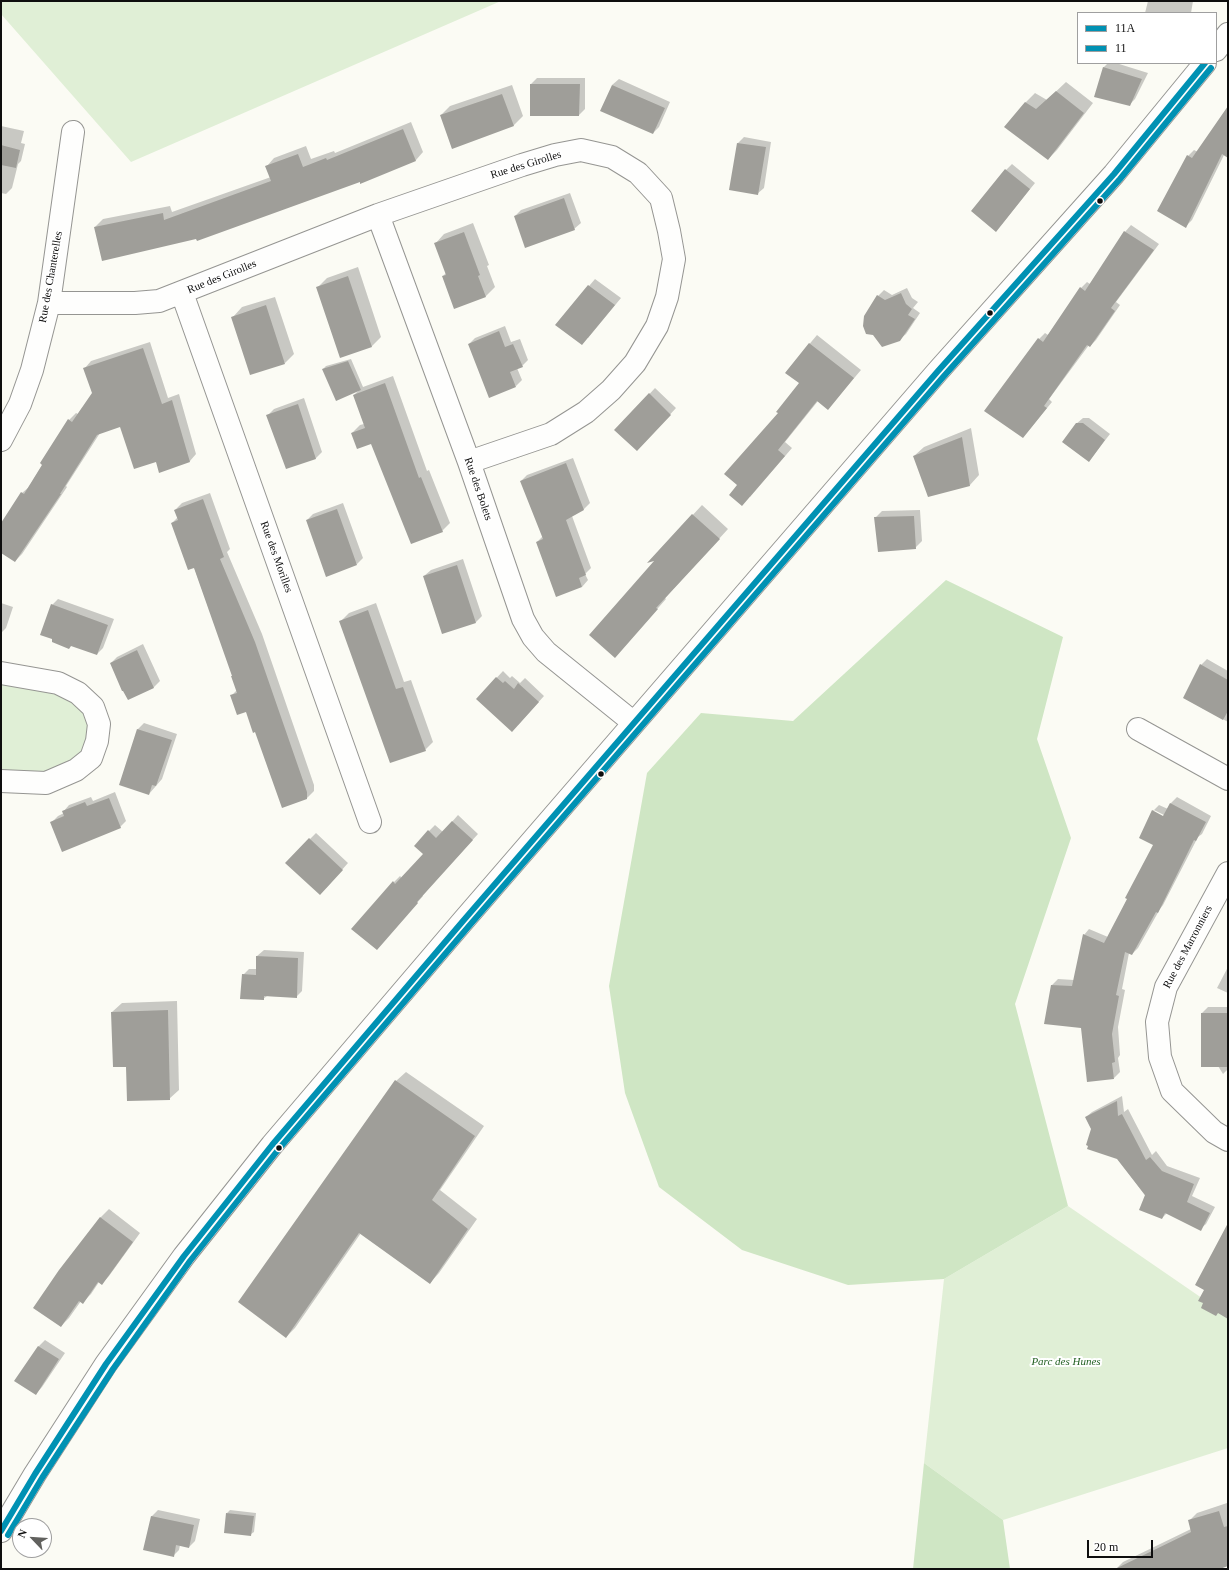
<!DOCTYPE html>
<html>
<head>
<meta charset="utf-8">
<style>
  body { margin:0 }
  #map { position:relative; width:1229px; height:1570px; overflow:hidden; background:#fbfbf4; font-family:"Times New Roman",serif }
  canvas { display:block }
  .frame { position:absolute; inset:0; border:2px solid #0e0e0e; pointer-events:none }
  .legend { position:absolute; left:1077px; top:12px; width:140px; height:52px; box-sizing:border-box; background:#fff; border:1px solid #9f9f9f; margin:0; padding:5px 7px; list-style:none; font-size:12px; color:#0e0e0e }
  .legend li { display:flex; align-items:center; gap:8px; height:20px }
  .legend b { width:20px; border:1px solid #9f9f9f }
  .north { position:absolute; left:12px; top:1518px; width:40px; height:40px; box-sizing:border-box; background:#fff; border:1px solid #9f9f9f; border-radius:50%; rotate:295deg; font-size:11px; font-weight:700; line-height:16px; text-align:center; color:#0e0e0e }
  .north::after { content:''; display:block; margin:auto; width:14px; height:18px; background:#61615e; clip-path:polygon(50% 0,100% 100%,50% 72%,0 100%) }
  .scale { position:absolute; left:1087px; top:1540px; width:66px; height:18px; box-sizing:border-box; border:2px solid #0e0e0e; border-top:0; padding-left:5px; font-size:12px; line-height:14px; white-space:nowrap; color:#0e0e0e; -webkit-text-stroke:3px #fff; paint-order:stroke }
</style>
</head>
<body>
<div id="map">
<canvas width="1229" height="1570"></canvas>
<div class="frame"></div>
<ul class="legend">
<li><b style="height:5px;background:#0091b3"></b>11A</li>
<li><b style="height:5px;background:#0091b3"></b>11</li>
</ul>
<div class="north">N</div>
<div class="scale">20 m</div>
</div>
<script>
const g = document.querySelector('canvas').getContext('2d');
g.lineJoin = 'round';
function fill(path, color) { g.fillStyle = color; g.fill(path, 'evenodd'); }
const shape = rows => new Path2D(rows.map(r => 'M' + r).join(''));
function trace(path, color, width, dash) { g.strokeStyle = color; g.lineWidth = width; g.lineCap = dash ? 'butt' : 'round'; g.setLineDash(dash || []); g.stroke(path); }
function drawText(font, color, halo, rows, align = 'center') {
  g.font = font + ' "Times New Roman",serif'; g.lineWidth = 4; g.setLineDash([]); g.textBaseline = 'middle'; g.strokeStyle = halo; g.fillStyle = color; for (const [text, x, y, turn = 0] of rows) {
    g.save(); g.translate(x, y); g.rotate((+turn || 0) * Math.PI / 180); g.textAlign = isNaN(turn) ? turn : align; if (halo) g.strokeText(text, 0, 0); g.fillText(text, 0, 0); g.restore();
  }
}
fill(shape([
  [1,1,501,1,131,162,1,14],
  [1,673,58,683,99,724,76,770,1,781],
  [1068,1206,1228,1316,1228,1448,1003,1520,924,1463,944,1279]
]), '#e0efd6');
fill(shape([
  [946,580,1063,637,1037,739,1071,838,1015,1004,1068,1206,944,1279,848,1285,742,1250,659,1187,625,1093,609,986,647,773,701,713,793,721],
  [924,1463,1003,1520,1010,1569,913,1569]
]), '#cfe6c4');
fill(shape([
  [1148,1,1193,1,1191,13,1145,13],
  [1108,63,1116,63,1148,73,1135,99,1129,105,1095,96,1104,67],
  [537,78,585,78,585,109,579,115,531,84],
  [619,79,670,102,659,127,653,133,612,85],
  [1066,82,1093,103,1057,150,1048,159,1025,103,1035,93,1047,100],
  [512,85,523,116,514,125,452,148,441,115,450,106],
  [1228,108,1228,157,1224,155,1192,220,1186,226,1188,156,1194,150,1198,152],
  [411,122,423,152,416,160,361,182,360,180,197,238,95,227,103,219,170,206,172,212,271,177,267,166,274,158,306,146,311,159,334,151,335,153],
  [1,126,24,131,21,143,25,144,21,161,18,164,12,188,6,194,1,193],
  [744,137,771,142,764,188,757,194,730,189,738,143],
  [1012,164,1035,183,1002,224,1006,170],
  [570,193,581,223,574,229,515,216,521,210],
  [473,223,489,265,487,266,495,287,486,296,455,308,443,276,446,273,435,244,444,234],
  [1131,225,1159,244,1116,302,1120,305,1096,340,1090,346,1089,345,1049,399,1052,402,1029,430,1039,339,1045,333,1048,335,1081,288,1087,282,1090,284,1125,232],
  [358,267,381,337,372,346,341,357,318,287,327,278],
  [595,279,621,298,588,338,556,325],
  [907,288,912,298,918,302,913,308,920,313,906,334,899,340,878,296,884,290,892,295],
  [275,297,294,354,285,363,233,317,242,307],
  [505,326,511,342,520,339,528,360,522,366,517,368,522,380,516,386,469,344,475,338],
  [817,335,861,370,828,409,818,401,785,442,792,448,750,497,739,485,779,413,800,383,786,372],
  [150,342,168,398,179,394,196,454,190,461,160,471,156,461,121,426,100,433,66,486,67,487,22,554,15,561,1,551,1,524,22,493,29,487,69,420,76,413,78,414,93,393,85,368,91,361],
  [351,359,363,387,393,376,427,471,429,470,450,523,442,531,372,443,352,433,360,425,364,424,354,395,359,390,323,369,326,366],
  [655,388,676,408,643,444,616,430],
  [304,398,322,452,315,459,268,415,274,409],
  [1083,418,1089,418,1110,434,1089,461,1076,424],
  [971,428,979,475,970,485,914,456,924,447],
  [573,458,590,503,584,509,572,516,591,568,585,574,588,580,582,587,537,542,543,536,521,481,527,475],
  [210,493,230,549,227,552,262,634,314,785,314,791,307,798,256,731,246,711,231,696,237,690,233,676,194,567,172,523,178,517,175,510,182,503],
  [343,503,363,558,357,564,307,520,313,514],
  [702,505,728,529,665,598,666,599,615,657,657,559,650,561],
  [920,510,922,541,915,548,875,518,882,511],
  [463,559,482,616,476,622,443,633,424,576,431,570],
  [58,599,114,619,103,648,97,654,52,605],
  [1,603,13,607,6,628,1,633],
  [376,603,404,682,411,680,433,742,425,750,341,621,349,613],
  [143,644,160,681,154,687,128,699,111,663,117,657],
  [1207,659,1228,671,1228,722,1184,698,1201,665],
  [503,671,510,678,512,676,520,683,525,678,544,696,518,725,477,699],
  [144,723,177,734,162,779,149,794,120,784,138,729],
  [115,792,126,821,120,827,52,822,58,816,64,813,63,812,69,805,91,797,93,801],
  [1177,797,1211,816,1202,834,1198,837,1163,905,1160,909,1138,948,1132,954,1129,953,1122,989,1125,990,1118,1027,1120,1055,1118,1058,1120,1072,1114,1078,1082,1027,1052,985,1058,979,1074,980,1084,935,1089,929,1108,937,1155,845,1153,811,1159,805,1168,809,1171,803],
  [1154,810,1168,817,1167,819,1154,812],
  [1,810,2,810,1,823],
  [458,815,478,834,422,895,423,896,383,942,394,882,400,876,402,878,424,854,429,831,435,825,443,832],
  [316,833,348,863,326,888,310,839],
  [264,950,304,952,302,991,296,997,267,996,263,999,243,975,249,969,257,969,257,956],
  [1228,967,1228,993,1217,988],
  [177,1001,179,1090,169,1099,127,1066,112,1012,122,1003],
  [1208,1007,1228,1007,1228,1069,1223,1074,1218,1066,1202,1013],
  [406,1072,484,1126,440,1190,477,1219,439,1273,430,1283,361,1233,295,1328,286,1337,396,1081],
  [1122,1096,1124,1112,1128,1109,1152,1155,1156,1151,1167,1166,1200,1178,1192,1196,1215,1207,1206,1224,1200,1229,1167,1213,1162,1218,1117,1158,1092,1129,1086,1117,1092,1112],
  [109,1209,140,1233,109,1276,101,1284,99,1282,91,1294,83,1302,81,1301,69,1318,61,1326,60,1271,101,1217],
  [45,1340,65,1353,42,1387,36,1394,16,1381,39,1346],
  [1227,1503,1228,1565,1216,1569,1116,1569,1123,1562,1191,1529,1189,1521,1197,1513],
  [158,1510,200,1519,195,1541,189,1547,180,1545,179,1550,173,1556,144,1549,152,1516],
  [230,1510,256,1513,254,1532,251,1534,227,1513]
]), '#0003');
fill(shape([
  [1103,67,1142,79,1130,106,1094,97],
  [530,84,580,84,579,116,530,116],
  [612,85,665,108,653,134,600,111],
  [1056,91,1084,113,1048,160,1004,127,1025,102,1036,109],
  [502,94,514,126,452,149,440,115],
  [1228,106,1228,158,1222,154,1186,228,1157,211,1187,155,1192,158],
  [403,129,416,161,360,184,360,182,197,241,196,239,102,261,94,227,163,213,164,220,271,181,265,166,298,154,303,167,326,158,327,160],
  [737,143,766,147,758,195,729,190],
  [1,145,20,150,16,168,1,165],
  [1005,169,1030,189,996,232,971,211],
  [564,198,575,230,525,248,514,216],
  [1124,231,1154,250,1111,308,1115,311,1090,347,1087,345,1044,406,1047,408,1023,438,984,411,1038,338,1043,342,1080,287,1085,291],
  [464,232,480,275,478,276,486,297,454,309,442,276,446,275,434,243],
  [348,276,372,347,340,358,316,287],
  [588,285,615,305,582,345,555,325],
  [901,293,906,304,912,309,908,315,915,319,900,341,882,347,873,335,866,334,863,326,864,316,877,295,885,300],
  [266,305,285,364,250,375,231,317],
  [499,331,505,347,513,344,523,367,510,372,516,387,489,398,468,344],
  [809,343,854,378,828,410,817,401,778,450,785,456,742,506,729,495,737,485,724,474,778,413,776,412,799,383,785,373],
  [143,348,162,404,172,400,190,462,159,473,156,462,134,469,120,427,97,435,60,494,61,494,15,562,1,553,1,523,21,492,24,494,42,465,40,463,68,419,72,422,92,393,83,368],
  [348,361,361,390,336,401,322,369],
  [385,383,419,478,421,477,443,532,411,544,371,444,357,449,351,433,365,428,353,395],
  [649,393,671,415,637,451,614,430],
  [298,404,316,459,286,469,266,415],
  [1076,423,1083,423,1105,440,1089,462,1062,442],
  [962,437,970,486,928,497,913,456],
  [566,463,584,510,566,520,586,575,579,578,582,587,556,597,536,542,543,539,520,481],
  [203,499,224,557,220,559,255,642,307,792,307,799,282,808,255,732,253,733,246,712,237,715,230,695,237,693,231,676,232,676,194,568,188,570,171,523,178,520,174,510],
  [337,509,357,565,326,577,306,520],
  [692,514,720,539,656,608,658,609,615,658,589,635,654,561,647,563],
  [914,516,916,549,878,552,874,517],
  [457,565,476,623,442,634,423,576],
  [51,604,108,625,97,655,71,646,69,649,52,642,52,639,40,635],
  [368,610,396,689,403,687,426,751,390,763,339,621],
  [137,650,154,688,128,700,123,691,122,691,110,663],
  [1200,664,1228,680,1228,711,1223,720,1183,698],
  [496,677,503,683,505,681,514,689,518,683,539,702,512,732,476,699],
  [137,729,172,740,156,786,152,785,149,795,119,785],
  [109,798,121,828,62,852,50,822,64,816,62,811,85,802,87,806],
  [1170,803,1206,822,1196,841,1194,840,1158,913,1156,912,1132,955,1125,952,1116,995,1119,996,1112,1034,1115,1062,1112,1063,1114,1079,1087,1082,1081,1028,1044,1024,1051,985,1072,986,1083,934,1104,943,1127,899,1125,898,1153,845,1139,838,1152,810,1163,816],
  [452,821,473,840,417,902,418,903,377,950,351,929,393,881,395,884,423,854,414,846,428,830,436,838],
  [309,838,343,870,320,895,285,863],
  [256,956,298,958,297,998,264,996,264,1000,240,999,242,974,256,975],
  [168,1010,170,1100,127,1101,126,1067,113,1067,111,1012],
  [1201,1013,1228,1013,1228,1067,1201,1067],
  [395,1080,475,1136,432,1200,468,1229,430,1284,359,1233,286,1338,238,1302],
  [1117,1101,1118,1116,1122,1114,1146,1160,1150,1157,1162,1171,1194,1184,1187,1202,1210,1213,1201,1231,1165,1213,1162,1219,1139,1210,1145,1195,1117,1159,1087,1149,1088,1146,1086,1145,1091,1129,1085,1117],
  [100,1217,133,1242,102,1285,98,1282,83,1304,79,1301,61,1327,33,1308,59,1270],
  [1228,1223,1228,1319,1218,1313,1216,1316,1201,1308,1203,1303,1198,1301,1204,1290,1195,1285],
  [38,1346,59,1359,36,1395,14,1381],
  [1219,1511,1224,1527,1228,1526,1228,1566,1220,1569,1115,1569,1191,1532,1188,1520],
  [226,1513,254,1516,251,1536,224,1533],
  [151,1516,194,1525,189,1548,176,1545,174,1557,143,1550]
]), '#9f9e99');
const minor = shape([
  [1216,50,1228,34],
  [378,215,469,462,523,619,533,637,546,652,634,723],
  [182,293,370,822],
  [49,303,135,303,159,301,378,215,522,165,555,155,581,150,612,157,638,173,661,198,669,231,674,259,667,297,657,326,635,363,611,390,586,412,551,434,469,462],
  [1,440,20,404,32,370,49,303,73,132],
  [1,673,58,683,78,693,93,707,99,724,97,741,91,758,76,770,46,783,1,781],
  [1138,729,1228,779],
  [1228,873,1166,987,1157,1022,1160,1057,1172,1091,1214,1132,1228,1140],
  [1,1531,35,1474,106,1364,184,1256,272,1145,463,921,938,371,1114,174,1205,63]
]);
trace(minor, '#959592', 24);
trace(minor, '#fefefd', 22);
trace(shape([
  [1,1531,35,1474,106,1364,184,1256,272,1145,463,921,938,371,1114,174,1205,63]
]), '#0091b3', 6);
trace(shape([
  [8,1535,42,1478,113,1369,190,1261,278,1150,469,926,944,376,1120,179,1211,68]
]), '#0091b3', 6);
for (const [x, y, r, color] of [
  [1100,201,3.5,"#0e0e0e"],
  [990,313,3.5,"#0e0e0e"],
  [601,774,3.5,"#0e0e0e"],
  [279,1148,3.5,"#0e0e0e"]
]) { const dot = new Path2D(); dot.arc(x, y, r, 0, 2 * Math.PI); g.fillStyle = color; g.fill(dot); trace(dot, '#fff', 1.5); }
drawText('11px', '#0e0e0e', '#fff', [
  ["Rue des Girolles",526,165,-17],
  ["Rue des Chanterelles",51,277,-80],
  ["Rue des Girolles",222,277,-22],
  ["Rue des Bolets",478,489,71],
  ["Rue des Morilles",276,557,70],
  ["Rue des Marronniers",1188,947,-62]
]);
drawText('italic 11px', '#246124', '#fff', [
  ["Parc des Hunes",1066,1362]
]);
</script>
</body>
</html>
